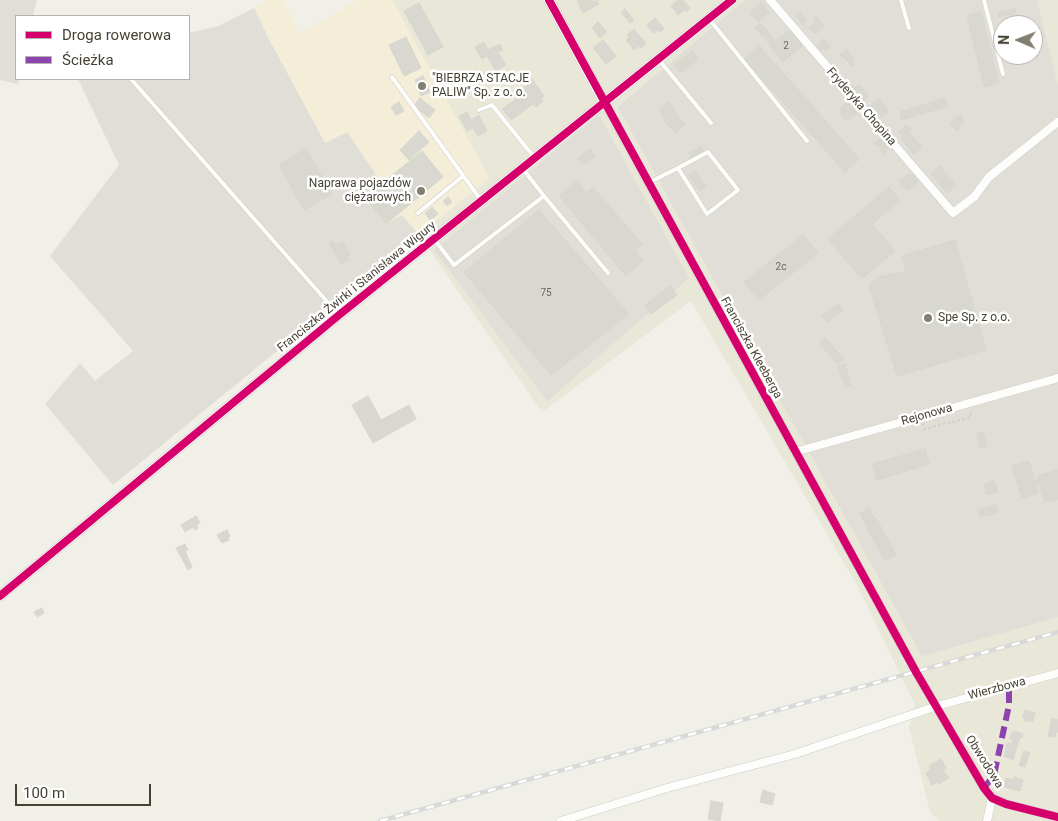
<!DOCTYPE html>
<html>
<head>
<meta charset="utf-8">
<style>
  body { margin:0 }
  #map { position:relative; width:1058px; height:821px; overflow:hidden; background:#f0efe8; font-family:Roboto,sans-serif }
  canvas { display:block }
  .legend { position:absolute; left:15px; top:15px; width:175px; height:65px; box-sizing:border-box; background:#fff; border:1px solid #b5b3ad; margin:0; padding:6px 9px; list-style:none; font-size:15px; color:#464233 }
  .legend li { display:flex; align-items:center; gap:10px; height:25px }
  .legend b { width:25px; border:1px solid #b5b3ad }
  .north { position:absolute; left:993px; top:15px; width:50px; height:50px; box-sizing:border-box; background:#fff; border:1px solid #b5b3ad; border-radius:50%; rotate:271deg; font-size:14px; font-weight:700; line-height:20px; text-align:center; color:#464233 }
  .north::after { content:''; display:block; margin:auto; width:18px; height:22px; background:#827f72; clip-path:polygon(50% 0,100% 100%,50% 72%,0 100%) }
  .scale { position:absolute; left:15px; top:784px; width:136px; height:22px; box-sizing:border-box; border:2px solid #464233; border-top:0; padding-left:6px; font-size:15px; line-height:18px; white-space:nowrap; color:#464233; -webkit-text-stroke:4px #fff; paint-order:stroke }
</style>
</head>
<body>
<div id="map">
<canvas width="1058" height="821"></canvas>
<ul class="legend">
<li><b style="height:6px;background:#d6006c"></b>Droga rowerowa</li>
<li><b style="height:6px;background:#8e44ad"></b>Ścieżka</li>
</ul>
<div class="north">N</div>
<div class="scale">100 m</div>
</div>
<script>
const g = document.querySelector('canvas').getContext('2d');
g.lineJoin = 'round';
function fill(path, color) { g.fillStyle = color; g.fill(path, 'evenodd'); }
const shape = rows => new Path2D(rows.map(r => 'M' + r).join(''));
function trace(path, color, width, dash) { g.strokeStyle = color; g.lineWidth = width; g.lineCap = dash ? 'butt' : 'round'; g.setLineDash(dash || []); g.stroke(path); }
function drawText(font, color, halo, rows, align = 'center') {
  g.font = font + ' Roboto,sans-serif'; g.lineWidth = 5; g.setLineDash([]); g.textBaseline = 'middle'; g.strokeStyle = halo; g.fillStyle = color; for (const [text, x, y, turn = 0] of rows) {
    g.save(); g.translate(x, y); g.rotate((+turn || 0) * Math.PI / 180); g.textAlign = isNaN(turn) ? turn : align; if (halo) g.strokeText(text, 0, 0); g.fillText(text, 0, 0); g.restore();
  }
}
fill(shape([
  [392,0,1058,0,1058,821,940,821,930,812,909,727,915,705,858,587,691,301,542,412,419,235,489,178],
  [1003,25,1033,25,1033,55,1003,55]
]), '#e9e7d8');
fill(shape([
  [266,0,284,0,300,34,358,0,392,0,489,178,419,235,402,215,386,224,365,197,380,182,347,132,325,144,254,8]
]), '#f4eed9');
fill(shape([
  [0,0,37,0,33,16,16,16,16,79,19,79,18,84,0,80],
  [745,0,1037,0,1058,86,1058,617,922,656,618,107],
  [1003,25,1033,25,1033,55,1003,55],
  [254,8,269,39,325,143,347,132,381,182,365,197,386,224,402,215,419,235,113,485,45,404,80,363,95,381,133,351,50,256,119,165,78,79,189,79,189,33,219,26],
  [599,115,689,278,547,401,434,250]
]), '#e0ded6');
fill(shape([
  [981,358,986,376,854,414,849,396]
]), '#dfded8');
const building = shape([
  [579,0,585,0,590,9,583,13,577,1,579,0],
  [585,0,592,0,593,2,597,0,599,4,590,9,585,0],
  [678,0,683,0,690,8,686,12,684,10,678,15,671,6,678,0],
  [419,3,443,47,428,55,404,11,419,3],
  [761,3,769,12,758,22,750,13,761,3],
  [625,9,634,20,630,23,621,12,625,9],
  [1015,9,1016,13,999,17,998,13,1015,9],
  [981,11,999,83,984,87,967,15,981,11],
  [800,13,807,21,803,25,796,16,800,13],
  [816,16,825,26,815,34,809,28,816,22,813,19,816,16],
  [655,18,664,29,660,32,658,30,654,34,647,25,655,18],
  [598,22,607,32,600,38,592,28,598,22],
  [760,23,768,31,762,36,755,28,760,23],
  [634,29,646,44,641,48,639,46,634,50,626,40,629,38,627,35,634,29],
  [790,30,802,46,783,62,770,46,790,30],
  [767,31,775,40,770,44,762,35,767,31],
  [1033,35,1038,58,1018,63,1016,55,1033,55,1033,35],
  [406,37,421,68,404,76,389,45,406,37],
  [824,39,831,46,826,51,823,48,821,50,817,46,824,39],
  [603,40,616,56,606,64,593,48,603,40],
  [484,42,488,50,500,44,503,50,498,52,506,65,496,71,487,56,482,59,475,47,484,42],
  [759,46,803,95,788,108,744,59,759,46],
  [846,49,855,60,853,62,855,64,852,66,844,57,843,58,840,55,846,49],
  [692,51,698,59,681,73,675,65,692,51],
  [423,76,430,92,421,96,415,80,423,76],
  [532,79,544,96,541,98,543,101,536,107,522,89,528,85,526,83,532,79],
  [859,85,869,96,862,102,850,89,853,86,855,88,859,85],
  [525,93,533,104,511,120,502,109,525,93],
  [803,95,859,159,845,172,788,108,803,95],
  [420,98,435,110,429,118,414,106,420,98],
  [945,98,948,106,902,120,900,112,945,98],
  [879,99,889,111,882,117,871,105,879,99],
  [399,102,404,111,396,115,391,107,399,102],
  [669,102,675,110,674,111,685,125,675,133,663,119,664,117,659,111,669,102],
  [847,102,857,113,846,121,840,113,842,111,840,109,847,102],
  [467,112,471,120,479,115,487,131,478,136,473,128,467,131,459,116,467,112],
  [960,115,965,121,959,126,960,128,957,131,950,123,960,115],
  [905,126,909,126,911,129,908,131,922,147,914,154,900,138,903,135,898,132,905,126],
  [419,131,429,142,409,160,400,150,419,131],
  [880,138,889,148,885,152,885,154,880,150,882,149,879,145,877,147,874,143,880,138],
  [701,146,704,151,692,159,689,153,701,146],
  [306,149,332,194,304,210,279,165,306,149],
  [590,149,595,156,584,165,578,158,590,149],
  [422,151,443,177,386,224,365,197,422,151],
  [940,166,948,176,939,184,931,174,940,166],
  [695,171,706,187,700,191,688,175,695,171],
  [909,173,912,176,913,174,917,182,907,190,899,181,909,173],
  [948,176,956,185,947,193,939,184,948,176],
  [577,181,586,193,593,187,642,244,634,250,643,261,626,276,559,196,577,181],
  [889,187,900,200,872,224,895,251,862,279,828,239,889,187],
  [448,197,452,202,447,206,443,201,448,197],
  [432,207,438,214,430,220,425,213,432,207],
  [539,210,629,314,551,375,464,272,539,210],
  [803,235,818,253,759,300,744,282,803,235],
  [955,240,986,350,897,376,869,285,880,277,906,271,902,256,955,240],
  [332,241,335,245,342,241,350,255,347,256,349,259,341,264,329,243,332,241],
  [670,286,677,295,651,314,645,305,670,286],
  [838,304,843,310,827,323,822,316,838,304],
  [825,338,844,359,838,364,819,343,825,338],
  [845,364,851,385,845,387,838,366,845,364],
  [368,396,381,420,409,405,416,419,373,443,352,405,368,396],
  [983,432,987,446,980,448,977,434,983,432],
  [925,449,929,464,877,480,872,464,925,449],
  [1029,461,1035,481,1038,480,1040,484,1036,485,1038,493,1022,498,1012,466,1029,461],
  [1058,470,1058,499,1045,502,1037,476,1058,470],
  [994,481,998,492,987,495,984,484,994,481],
  [995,505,998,512,980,517,978,510,995,505],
  [869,508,874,518,865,523,860,513,869,508],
  [196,516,200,523,197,525,198,528,195,530,193,527,185,532,181,525,196,516],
  [876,518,896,555,885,561,865,524,876,518],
  [227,530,230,536,228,537,229,540,222,543,217,535,227,530],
  [185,544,188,550,185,551,192,567,188,570,176,548,185,544],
  [42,608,44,613,37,617,34,612,42,608],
  [1025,710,1035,713,1033,721,1024,721,1025,719,1023,718,1025,710],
  [1052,718,1058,720,1058,732,1056,732,1055,737,1048,736,1052,718],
  [1015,731,1023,734,1022,738,1020,737,1013,760,1004,756,1007,743,1012,744,1013,740,1010,739,1012,732,1015,733,1015,731],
  [1024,751,1030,753,1025,767,1019,765,1024,751],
  [941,759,946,768,943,770,949,778,939,784,938,782,932,785,926,773,931,770,929,766,941,759],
  [1014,777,1023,780,1020,791,1004,787,1006,778,1014,780,1014,777],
  [763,790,775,794,772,805,760,802,763,790],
  [711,801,723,803,720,821,708,819,711,801]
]);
fill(building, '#d9d8d0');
trace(building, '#d8d7ce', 1);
const service = shape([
  [901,0,909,28],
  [984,0,1003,74],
  [710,20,807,141],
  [659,60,711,123],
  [392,77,480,199],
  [131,79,338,314],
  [479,110,492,105,534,157],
  [648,183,678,168,707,214,738,190,708,152,678,168],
  [544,196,608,273],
  [418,213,463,176],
  [434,239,454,265,544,196,523,169]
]);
const minor = shape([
  [770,0,953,213,974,197,989,177,1058,122],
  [604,102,916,672,984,788,992,798,1006,804,1058,817],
  [795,452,1058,378],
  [561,821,667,788,795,754,937,706,1058,673],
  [987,821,992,798]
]);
const tertiary = shape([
  [549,0,604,102],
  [0,596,339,315,732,0]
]);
trace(service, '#cecdc5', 5);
trace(minor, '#cecdc5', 9);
trace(tertiary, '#cecdc5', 11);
trace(shape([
  [923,423,925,429,971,417,970,412]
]), '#d1cfc9', 2, [2.5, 2.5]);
trace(service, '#fdfdfc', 4);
trace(minor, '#fdfdfc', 8);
trace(tertiary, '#fdfdfc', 10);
const rail = shape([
  [380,821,1058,632]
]);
trace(rail, '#d9d9d8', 4.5);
trace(rail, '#fff', 2.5, [8]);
trace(shape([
  [984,788,994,775,1009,705,1009,686]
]), '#8e44ad', 6, [12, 6]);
trace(shape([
  [549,0,916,672,984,788,992,798,1006,804,1058,817],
  [0,596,339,315,732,0]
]), '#d6006c', 8);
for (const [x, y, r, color] of [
  [422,86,5,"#827f72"],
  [421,191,5,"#827f72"],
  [928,318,5,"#827f72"]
]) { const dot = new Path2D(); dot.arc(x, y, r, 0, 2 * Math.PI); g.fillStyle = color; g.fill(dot); trace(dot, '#fff', 2); }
drawText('10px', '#6c685b', null, [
  ["2",786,46],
  ["2c",781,267],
  ["75",546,293]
]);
drawText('12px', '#464233', '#fff', [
  ["\"BIEBRZA STACJE",432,79],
  ["PALIW\" Sp. z o. o.",432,93],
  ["Naprawa pojazdów",411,184,"right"],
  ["ciężarowych",411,198,"right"],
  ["Spe Sp. z o.o.",938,318]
], 'left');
drawText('12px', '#464233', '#fff', [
  ["Fryderyka Chopina",861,107,49],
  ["Franciszka Żwirki i Stanisława Wigury",357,287,-39],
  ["Franciszka Kleeberga",751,348,61],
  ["Rejonowa",927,415,-16],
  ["Wierzbowa",997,689,-15],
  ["Obwodowa",984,762,58]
]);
</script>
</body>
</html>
